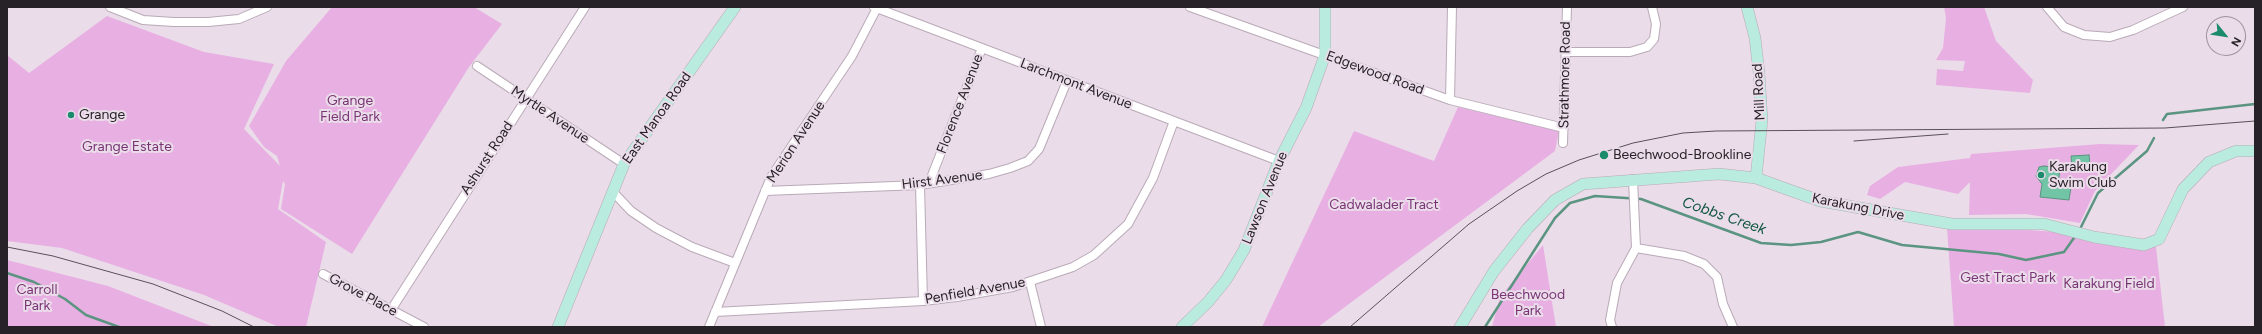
<!DOCTYPE html>
<html>
<head>
<meta charset="utf-8">
<style>
  body { margin:0 }
  #map { position:relative; width:2262px; height:334px; overflow:hidden; background:#ebdcea; font-family:Figtree,sans-serif }
  canvas { display:block }
  .frame { position:absolute; inset:0; border:8px solid #272227; pointer-events:none }
  .north { position:absolute; left:2206px; top:16px; width:40px; height:40px; box-sizing:border-box; background:#ebdcea; border:1px solid #9d929c; border-radius:50%; rotate:120deg; font-size:11px; font-weight:700; line-height:16px; text-align:center; color:#272227 }
  .north::after { content:''; display:block; margin:auto; width:14px; height:18px; background:#1c8b6b; clip-path:polygon(50% 0,100% 100%,50% 72%,0 100%) }
</style>
</head>
<body>
<div id="map">
<canvas width="2262" height="334"></canvas>
<div class="frame"></div>
<div class="north">N</div>
</div>
<script>
const g = document.querySelector('canvas').getContext('2d');
g.lineJoin = 'round';
function fill(path, color) { g.fillStyle = color; g.fill(path, 'evenodd'); }
const shape = rows => new Path2D(rows.map(r => 'M' + r).join(''));
function trace(path, color, width, dash) { g.strokeStyle = color; g.lineWidth = width; g.lineCap = dash ? 'butt' : 'round'; g.setLineDash(dash || []); g.stroke(path); }
function drawText(font, color, halo, rows, align = 'center') {
  g.font = font + ' Figtree,sans-serif'; g.lineWidth = 4; g.setLineDash([]); g.textBaseline = 'middle'; g.strokeStyle = halo; g.fillStyle = color; for (const [text, x, y, turn = 0] of rows) {
    g.save(); g.translate(x, y); g.rotate((+turn || 0) * Math.PI / 180); g.textAlign = isNaN(turn) ? turn : align; if (halo) g.strokeText(text, 0, 0); g.fillText(text, 0, 0); g.restore();
  }
}
fill(shape([
  [332,7,474,7,502,24,469,67,352,254,281,209,285,184,283,181,278,209,326,242,306,327,279,327,204,295,62,248,7,241,7,55,29,73,107,16,204,52,274,64,244,129,280,166,277,156,264,147,249,126,286,61],
  [1944,7,1984,7,1996,41,2033,80,2030,93,1936,85,1937,69,1963,71,1965,61,1936,60,1943,48,1946,18],
  [1458,107,1559,131,1555,151,1318,327,1262,327,1354,131,1434,161],
  [2100,144,2139,145,2095,191,2080,223,2026,214,1969,215,1970,182,1958,194,1905,182,1880,199,1867,195,1870,186,1898,167,1970,158,1971,154],
  [1947,228,2016,229,2083,234,2082,238,2156,247,2165,327,1954,327],
  [1543,245,1556,327,1492,327,1500,297],
  [7,260,108,286,214,327,7,327]
]), '#e8b0e2');
const water = shape([
  [2089,155,2090,165,2072,166,2071,156,2089,155],
  [2044,166,2060,168,2058,185,2071,187,2069,200,2040,197,2042,184,2036,176,2039,167,2044,166]
]);
fill(water, '#71c5a6');
trace(water, '#5b9480', 1);
trace(shape([
  [2163,120,2167,114,2255,104],
  [2080,229,2098,193,2147,151,2154,138],
  [7,273,34,282,65,299,86,315,119,327],
  [1485,327,1555,218,1570,203,1595,196,1641,199,1761,243,1791,245,1821,242,1858,232,1902,245,1999,254,2026,260,2064,252,2076,235]
]), '#5b9480', 2.5);
const street = shape([
  [110,7,143,20,174,22,208,22,239,19,267,7],
  [874,7,1279,161],
  [1190,7,1450,100,1564,128],
  [2047,7,2064,27,2084,35,2110,37,2133,30,2183,7],
  [1566,52,1630,52,1647,47,1654,39,1656,24,1652,7],
  [477,66,624,164],
  [1450,100,1452,7],
  [1563,143,1567,7],
  [1633,179,1636,248],
  [929,183,982,48],
  [920,185,923,301],
  [765,191,920,185,989,174,1010,168,1028,161,1039,149,1067,81],
  [614,193,631,211,656,228,692,247,735,263],
  [1636,248,1684,256,1704,264,1717,277,1723,304,1733,327],
  [323,274,424,327],
  [1030,282,1041,327],
  [391,310,585,7],
  [715,312,923,301,957,297,1013,287,1073,267,1094,255,1128,224,1153,178,1174,121],
  [709,327,771,177,852,56,877,8],
  [1612,327,1610,320,1617,283,1636,248]
]);
const secondary = shape([
  [1747,7,1755,38,1759,73,1762,120,1756,178],
  [558,327,624,164,735,7],
  [1182,327,1208,302,1226,280,1244,250,1279,161,1306,108,1325,55,1325,7],
  [1460,327,1494,271,1528,228,1555,200,1583,184,1719,174,1756,178,1820,201,1952,224,2044,224,2094,237,2144,245,2159,239,2183,189,2209,162,2236,151,2255,151]
]);
trace(street, '#b9aab7', 10);
trace(secondary, '#b9aab7', 12);
trace(street, '#fff', 8);
trace(secondary, '#b9ebde', 11);
trace(shape([
  [1854,141,1948,134],
  [7,247,53,256,153,284,222,311,254,327],
  [1350,327,1469,224,1517,191,1546,174,1579,160,1633,143,1683,133,1716,131,2165,128,2255,121]
]), '#595158', 1);
for (const [x, y, r, color] of [
  [71,115,4,"#1c8b6b"],
  [1604,155,5,"#1c8b6b"],
  [2041,175,4,"#1c8b6b"]
]) { const dot = new Path2D(); dot.arc(x, y, r, 0, 2 * Math.PI); g.fillStyle = color; g.fill(dot); trace(dot, '#ebdcea', 1.5); }
drawText('14px', '#272227', '#ebdcea', [
  ["Edgewood Road",1375,73,20],
  ["Strathmore Road",1565,75,-89],
  ["Larchmont Avenue",1076,84,21],
  ["Mill Road",1759,92,-93],
  ["Florence Avenue",960,104,-69],
  ["Myrtle Avenue",550,115,34],
  ["East Manoa Road",657,118,-55],
  ["Merion Avenue",796,142,-57],
  ["Ashurst Road",487,158,-57],
  ["Hirst Avenue",942,180,-7],
  ["Lawson Avenue",1265,198,-68],
  ["Karakung Drive",1858,207,11],
  ["Penfield Avenue",975,291,-10],
  ["Grove Place",363,295,28]
]);
drawText('14px', '#783574', '#ebdcea', [
  ["Grange",350,101],
  ["Field Park",350,117],
  ["Grange Estate",127,147],
  ["Cadwalader Tract",1384,205],
  ["Gest Tract Park",2008,278],
  ["Karakung Field",2109,284],
  ["Carroll",37,290],
  ["Park",37,306],
  ["Beechwood",1528,295],
  ["Park",1528,311]
]);
drawText('14px', '#272227', '#ebdcea', [
  ["Grange",79,115],
  ["Beechwood-Brookline",1613,155],
  ["Karakung",2049,167],
  ["Swim Club",2049,183]
], 'left');
drawText('italic 15px', '#125742', '#ebdcea', [
  ["Cobbs Creek",1724,216,19]
]);
</script>
</body>
</html>
